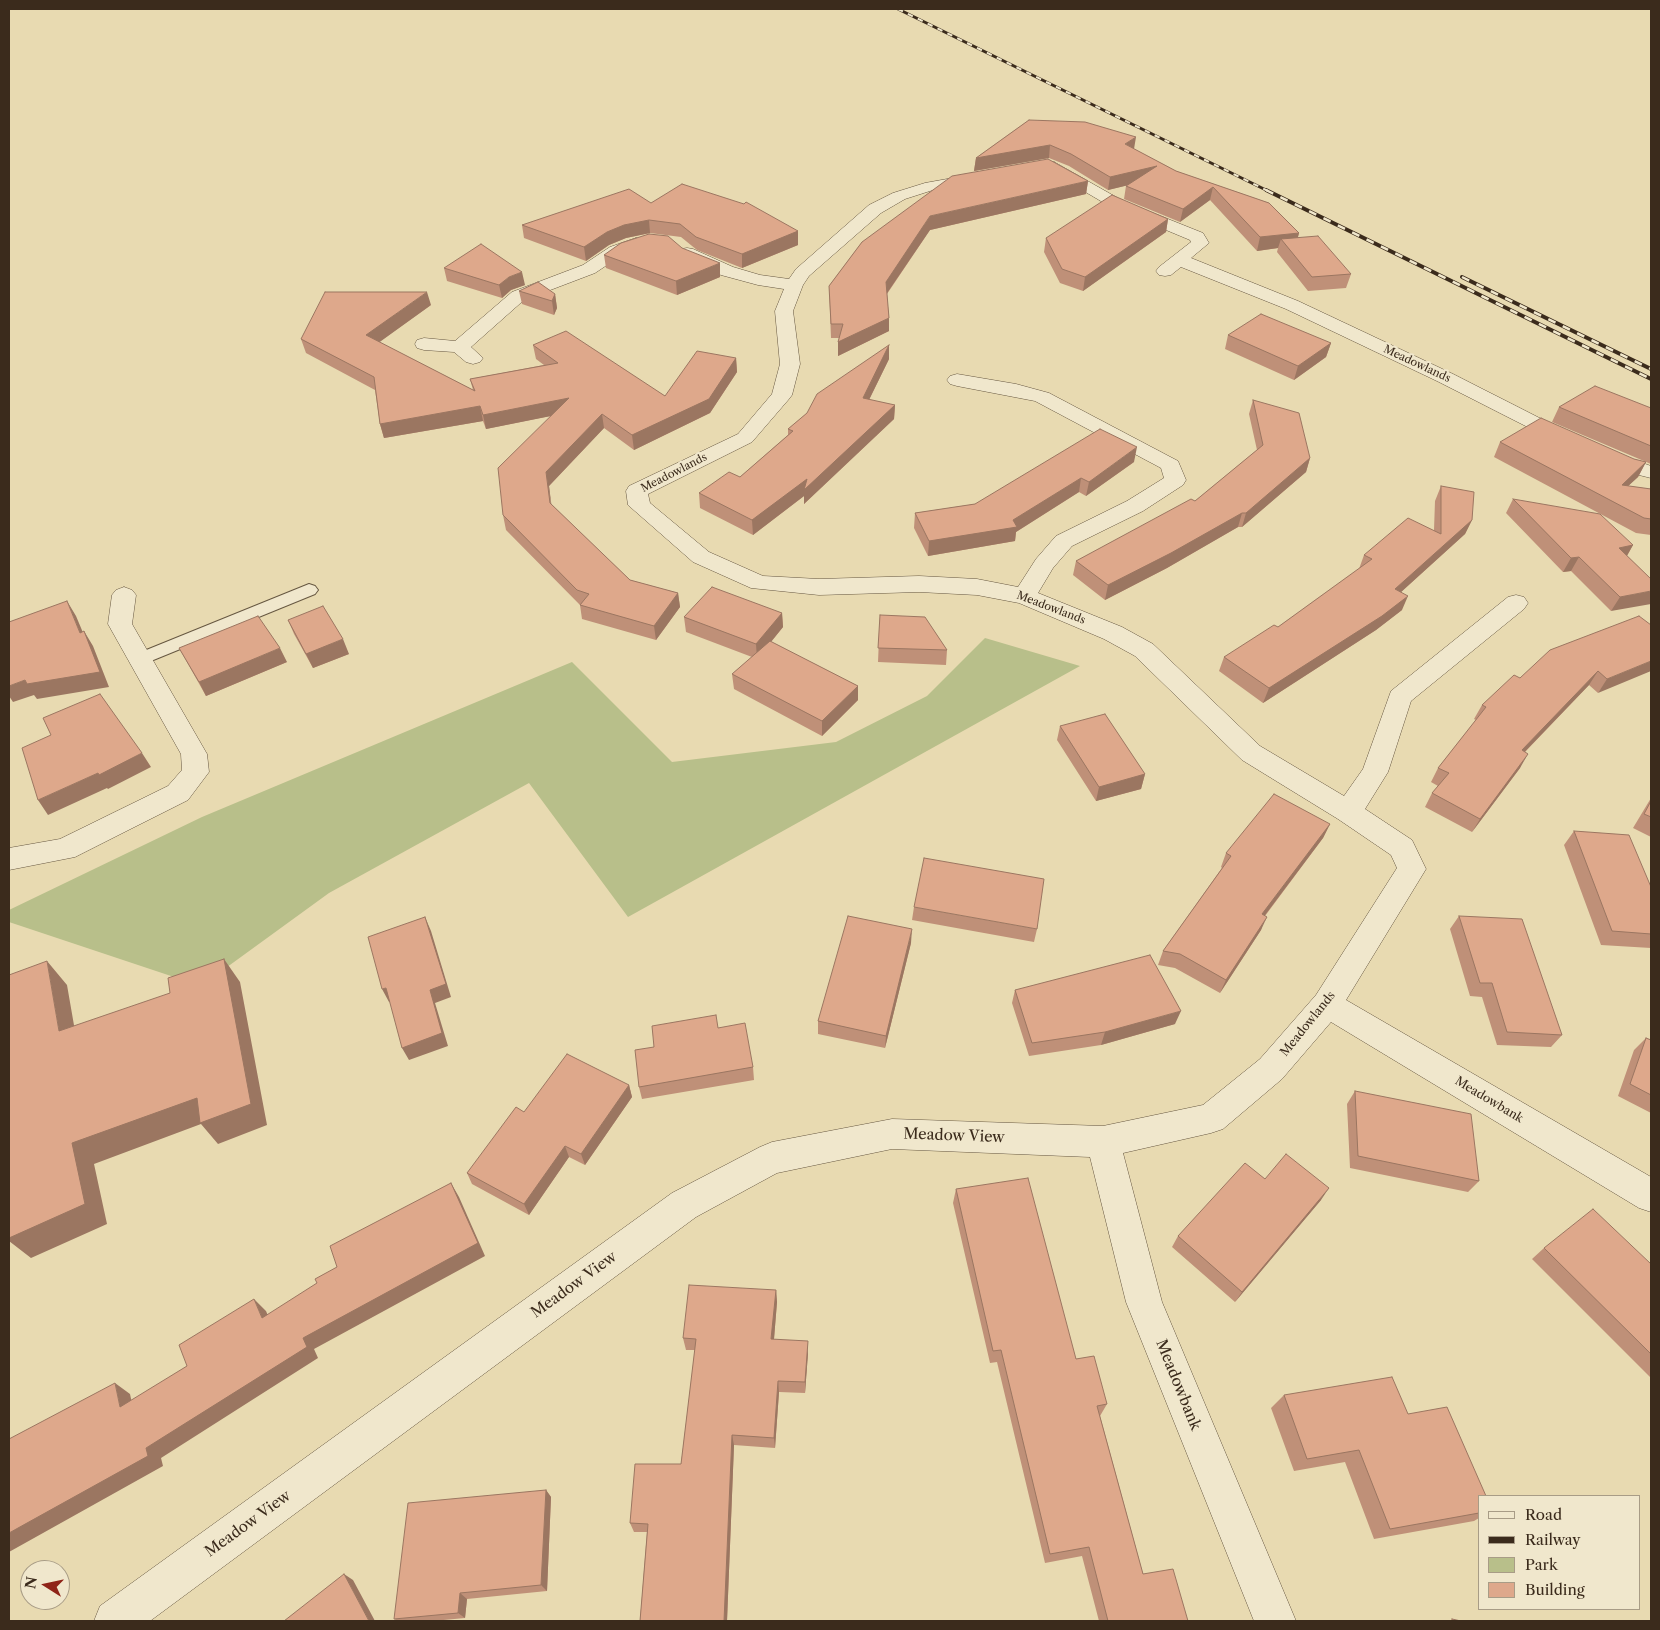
<!DOCTYPE html>
<html>
<head>
<meta charset="utf-8">
<style>
  body { margin:0 }
  #map { position:relative; width:1660px; height:1630px; overflow:hidden; background:#e8dab1; font-family:"Libre Caslon Text",serif }
  canvas { display:block }
  .frame { position:absolute; inset:0; border:10px solid #3b2b1c; pointer-events:none }
  .legend { position:absolute; left:1478px; top:1495px; width:162px; height:115px; box-sizing:border-box; background:#f0e7cc; border:1px solid #a89c86; margin:0; padding:6px 9px; list-style:none; font-size:15px; color:#3b2b1c }
  .legend li { display:flex; align-items:center; gap:10px; height:25px }
  .legend b { width:25px; border:1px solid #a89c86 }
  .north { position:absolute; left:20px; top:1560px; width:50px; height:50px; box-sizing:border-box; background:#f0e7cc; border:1px solid #a89c86; border-radius:50%; rotate:280deg; font-size:14px; font-weight:700; line-height:20px; text-align:center; color:#3b2b1c }
  .north::after { content:''; display:block; margin:auto; width:18px; height:22px; background:#8f2418; clip-path:polygon(50% 0,100% 100%,50% 72%,0 100%) }
</style>
</head>
<body>
<div id="map">
<canvas width="1660" height="1630"></canvas>
<div class="frame"></div>
<ul class="legend">
<li><b style="height:6px;background:#f0e7cc"></b>Road</li>
<li><b style="height:6px;background:#3b2b1c"></b>Railway</li>
<li><b style="height:14px;background:#b8bf8a"></b>Park</li>
<li><b style="height:14px;background:#dea88b"></b>Building</li>
</ul>
<div class="north">N</div>
</div>
<script>
const g = document.querySelector('canvas').getContext('2d');
g.lineJoin = 'round';
function fill(path, color) { g.fillStyle = color; g.fill(path, 'evenodd'); }
const shape = rows => new Path2D(rows.map(r => 'M' + r).join(''));
function trace(path, color, width, dash) { g.strokeStyle = color; g.lineWidth = width; g.lineCap = dash ? 'butt' : 'round'; g.setLineDash(dash || []); g.stroke(path); }
function drawText(font, color, halo, rows, align = 'center') {
  g.font = font + ' "Libre Caslon Text",serif'; g.lineWidth = 4; g.setLineDash([]); g.textBaseline = 'middle'; g.strokeStyle = halo; g.fillStyle = color; for (const [text, x, y, turn = 0] of rows) {
    g.save(); g.translate(x, y); g.rotate((+turn || 0) * Math.PI / 180); g.textAlign = isNaN(turn) ? turn : align; if (halo) g.strokeText(text, 0, 0); g.fillText(text, 0, 0); g.restore();
  }
}
fill(shape([
  [985,638,1080,666,628,917,529,783,329,893,201,986,9,922,9,910,202,817,572,662,672,762,836,742,927,696]
]), '#b8bf8a');
const lane = shape([
  [309,584,315,586,318,590,315,594,146,663,140,665,134,663,131,659,134,655,309,584]
]);
const street = shape([
  [1054,162,1123,201,1203,233,1209,243,1191,258,1298,301,1453,374,1573,435,1576,439,1573,443,1566,445,1559,443,1439,382,1286,309,1181,267,1171,275,1165,276,1159,275,1156,271,1159,267,1191,242,1190,240,1111,207,1048,170,1046,167,1048,164,1054,162],
  [975,174,981,176,983,179,981,182,933,190,905,199,881,213,809,276,803,285,793,311,800,364,792,395,789,399,752,442,648,494,650,503,709,552,763,576,819,579,919,576,977,579,1018,587,1036,559,1056,536,1127,501,1164,478,1161,468,1035,401,957,386,950,384,947,380,950,376,957,374,1016,384,1049,393,1178,461,1186,480,1183,485,1143,511,1072,546,1053,568,1038,593,1122,627,1153,644,1260,746,1344,796,1363,769,1391,691,1508,597,1516,595,1524,597,1528,603,1524,609,1411,701,1388,772,1365,809,1412,840,1426,869,1346,1000,1651,1177,1651,1212,1639,1208,1331,1022,1282,1079,1223,1129,1211,1133,1123,1153,1162,1302,1296,1621,1254,1621,1126,1302,1090,1157,892,1149,777,1173,696,1217,150,1621,94,1621,100,1606,672,1193,760,1147,772,1142,892,1119,1103,1126,1203,1105,1260,1059,1316,995,1397,868,1391,855,1338,819,1242,760,1135,656,1104,639,1019,603,977,595,919,592,819,595,751,588,693,562,628,505,626,491,629,486,738,434,772,394,780,364,775,311,784,289,758,285,721,275,681,257,678,253,681,249,687,248,693,249,733,267,760,275,789,279,796,269,869,205,893,193,925,183,975,174],
  [636,238,642,239,645,243,642,247,622,255,595,273,524,300,471,347,483,358,480,362,473,364,466,362,454,352,424,350,417,348,415,344,417,340,424,338,455,341,512,292,583,265,610,247,636,238],
  [1608,451,1651,466,1651,478,1627,472,1601,461,1597,457,1601,453,1608,451],
  [124,587,132,590,136,595,132,624,207,754,209,772,188,800,75,857,9,870,9,848,60,839,168,786,182,770,181,754,108,624,112,595,116,590,124,587]
]);
trace(lane, '#665741', 2);
trace(street, '#665741', 1);
fill(lane, '#f0e7cc');
fill(street, '#f0e7cc');
const railFar1 = shape([
  [898,9,1268,191]
]);
const rail = shape([
  [1266,190,1651,379],
  [1462,277,1651,369]
]);
trace(railFar1, '#3b2b1c', 3);
trace(rail, '#3b2b1c', 4);
trace(railFar1, '#f0e7cc', 2, [5.5]);
trace(rail, '#f0e7cc', 2.5, [8]);
fill(shape([
  [1029,120,1134,149,1176,171,1269,203,1299,233,1298,237,1351,274,1346,288,1308,291,1277,252,1278,248,1257,251,1210,200,1180,222,1124,199,1126,186,1128,185,1108,190,1069,166,1049,158,974,171,976,158],
  [1088,181,1086,194,930,230,887,294,889,318,889,331,838,356,838,342,839,338,831,338,829,286,862,242],
  [651,203,798,231,798,245,742,268,697,250,681,237,650,233,626,238,609,245,586,261,524,238,522,225],
  [1168,219,1166,232,1083,291,1060,283,1044,252,1046,238],
  [682,248,720,277,677,295,606,268,604,255],
  [444,268,525,285,511,290,502,298,447,281],
  [519,291,555,294,557,308,554,315,522,304],
  [431,305,379,342,473,390,470,379,544,365,536,359,533,345,665,396,736,358,737,372,710,413,634,450,604,428,549,486,551,504,630,580,678,593,680,607,656,640,582,619,580,605,506,530,503,515,550,416,486,429,483,421,384,438,380,424,375,390,306,353,301,339],
  [1228,335,1331,343,1326,357,1294,380,1225,349],
  [889,345,889,359,869,400,895,405,894,419,804,504,804,496,753,535,700,508,699,493,740,477,788,435,788,429],
  [1253,400,1310,458,1306,472,1242,527,1238,527,1167,568,1105,600,1073,575,1076,561,1195,501,1257,450,1249,414],
  [1559,407,1651,408,1651,464,1552,422],
  [1500,442,1634,459,1646,462,1638,477,1628,486,1651,489,1651,535,1636,533,1494,457],
  [1134,462,1086,496,1079,492,1016,532,1015,541,928,556,914,528,915,513,975,504],
  [1441,486,1472,520,1465,534,1401,592,1402,610,1376,630,1263,703,1219,671,1224,657,1278,627,1359,569,1364,555,1434,530,1435,501],
  [1513,499,1633,545,1627,556,1651,579,1611,611,1571,571,1563,572,1506,513],
  [782,613,783,627,771,642,858,686,858,700,822,736,734,689,732,674,752,657,686,632,684,617],
  [880,615,947,650,946,665,878,662],
  [288,620,349,654,313,668,294,634],
  [1651,625,1598,693,1589,685,1525,752,1520,768,1472,832,1425,807,1432,793,1438,786,1431,782,1438,768,1476,720,1474,719,1482,705,1520,678],
  [179,648,287,662,206,696],
  [1060,726,1145,774,1141,789,1096,801,1057,740],
  [1651,798,1651,837,1633,828],
  [1330,824,1323,838,1265,916,1261,930,1220,993,1175,968,1158,965,1163,951,1222,868,1221,867,1226,853],
  [1574,831,1651,887,1651,948,1601,945,1564,845],
  [914,907,1037,929,1034,942,912,920],
  [1459,916,1562,1035,1551,1047,1497,1045,1482,997,1470,996,1450,929],
  [911,943,885,1048,818,1034,818,1021],
  [1015,990,1175,1024,1101,1045,1029,1056,1012,1003],
  [718,1028,753,1067,754,1080,642,1099,639,1087,654,1047],
  [1646,1038,1651,1040,1651,1113,1618,1096,1634,1050],
  [629,1085,632,1097,585,1165,569,1157,529,1215,472,1184,467,1173,524,1112],
  [1355,1091,1479,1181,1468,1192,1350,1168,1347,1104],
  [1265,1179,1321,1200,1235,1302,1172,1247,1178,1236],
  [956,1189,1076,1359,1107,1404,1100,1416,1143,1574,1188,1621,1099,1621,1082,1556,1045,1563,997,1362,990,1363,953,1203],
  [1544,1248,1651,1264,1651,1378,1532,1259],
  [776,1290,777,1302,774,1339,808,1353,805,1393,779,1392,775,1448,734,1445,727,1621,640,1621,647,1532,634,1532,630,1523,681,1464,695,1350,686,1350,683,1338],
  [1284,1395,1408,1414,1479,1496,1479,1518,1474,1521,1374,1539,1345,1462,1294,1471,1271,1408],
  [546,1490,551,1497,547,1591,467,1599,465,1618,433,1621,398,1621,394,1619]
]), '#bf9078');
fill(shape([
  [1136,137,1134,149,1125,144],
  [1050,145,1049,158,974,171,976,158],
  [1157,166,1154,179,1108,190,1110,177],
  [1088,181,1086,194,930,230,885,296,886,282,930,216],
  [1213,187,1210,200,1180,222,1183,209],
  [1168,219,1166,232,1083,291,1085,277],
  [649,220,650,233,626,238,609,245,586,261,584,247,607,232,624,225],
  [798,231,798,245,742,268,742,254],
  [1299,233,1295,247,1281,239,1278,248,1257,251,1260,237],
  [720,263,720,277,677,295,676,281],
  [522,272,525,285,511,290,502,298,499,285,509,277],
  [427,292,431,305,370,349,366,335],
  [555,294,557,308,554,315,552,301],
  [889,318,889,331,838,356,838,342],
  [1331,343,1326,357,1294,380,1298,366],
  [889,345,889,359,863,412,863,398],
  [736,358,737,372,710,413,634,450,632,435],
  [569,398,571,412,486,429,483,415],
  [895,405,894,419,804,504,804,496,753,535,752,520],
  [480,406,483,421,384,438,380,424],
  [602,414,604,428,549,486,553,517,546,472],
  [1137,447,1134,462,1086,496,1089,482],
  [1310,458,1306,472,1242,527,1246,513],
  [1646,462,1638,477,1614,499,1622,485],
  [1081,478,1079,492,1016,532,1015,541,928,556,929,541,1013,520],
  [1242,513,1238,527,1167,568,1105,600,1108,585],
  [1472,520,1465,534,1389,603,1395,589],
  [1633,545,1625,559,1619,548],
  [1579,557,1571,571,1563,572,1571,558],
  [1651,591,1651,604,1611,611,1620,597],
  [678,593,680,607,656,640,654,626],
  [1408,596,1402,610,1376,630,1263,703,1269,688],
  [67,601,76,616,89,647,80,633],
  [782,613,783,627,757,659,756,644],
  [84,631,93,646,109,687,37,699,34,695,13,702,9,696,9,686,25,680],
  [343,639,349,654,313,668,306,654],
  [280,648,287,662,206,696,199,682],
  [1651,661,1651,671,1598,693,1607,679],
  [1598,671,1589,685,1513,764,1522,750],
  [858,686,858,700,822,736,822,721],
  [142,753,151,767,108,789,107,788,48,815,38,800],
  [1528,754,1520,768,1472,832,1480,819],
  [1145,774,1141,789,1096,801,1099,787],
  [1330,824,1323,838,1256,927,1262,914],
  [425,917,431,931,451,997,435,1003,448,1046,409,1060,402,1048,430,990],
  [1267,917,1261,930,1220,993,1226,980],
  [912,929,911,943,885,1048,886,1036],
  [224,959,240,982,267,1125,218,1144,201,1124,94,1164,107,1224,31,1258,9,1241,9,1238,72,1143],
  [47,961,67,985,79,1054,59,1031],
  [386,988,392,1001,389,1002,382,989],
  [1181,1011,1175,1024,1101,1045,1105,1032],
  [629,1085,632,1097,585,1165,581,1154],
  [565,1146,569,1157,529,1215,524,1204],
  [451,1183,459,1197,485,1256,314,1349,318,1358,161,1458,163,1466,9,1552,9,1533,146,1448,303,1338],
  [1329,1188,1321,1200,1235,1302,1242,1292],
  [776,1290,777,1302,773,1351,771,1339],
  [254,1299,266,1311,274,1330,262,1318],
  [808,1341,808,1353,805,1393,805,1382],
  [778,1381,779,1392,775,1448,774,1438],
  [115,1383,130,1394,135,1418,120,1407],
  [732,1435,734,1445,727,1621,724,1621],
  [546,1490,551,1497,547,1591,541,1585],
  [344,1574,353,1580,375,1621,369,1621],
  [460,1593,467,1599,465,1618,458,1613]
]), '#9b7661');
const building = shape([
  [1029,120,1085,122,1136,137,1125,144,1176,171,1269,203,1299,233,1260,237,1213,187,1183,209,1126,186,1157,166,1110,177,1071,154,1050,145,976,158,1029,120],
  [1048,159,1088,181,930,216,886,282,889,318,838,342,843,324,831,324,829,286,862,242,952,176,1048,159],
  [682,184,744,204,746,202,798,231,742,254,696,237,680,224,649,220,624,225,607,232,584,247,522,225,629,189,651,203,682,184],
  [1112,195,1168,219,1085,277,1062,269,1046,238,1112,195],
  [649,234,668,236,682,248,720,263,676,281,604,255,621,243,649,234],
  [1318,236,1351,274,1312,277,1281,239,1318,236],
  [481,244,522,272,509,277,499,285,444,268,481,244],
  [538,282,555,294,552,301,519,291,538,282],
  [325,292,427,292,366,335,475,391,470,379,558,363,533,345,566,331,665,396,697,351,736,358,709,399,632,435,602,414,546,472,550,503,630,580,678,593,654,626,580,605,589,594,577,590,503,515,498,468,569,398,483,415,480,406,380,424,374,377,301,339,325,292],
  [1261,314,1331,343,1298,366,1228,335,1261,314],
  [889,345,863,398,895,405,804,490,807,479,752,520,699,493,729,472,740,477,793,431,788,429,807,413,817,394,889,345],
  [1595,386,1651,408,1651,446,1559,407,1595,386],
  [1253,400,1299,413,1310,458,1246,513,1242,513,1171,553,1108,585,1076,561,1191,499,1195,501,1263,445,1253,400],
  [1541,418,1634,459,1646,462,1622,485,1651,489,1651,519,1644,518,1500,442,1541,418],
  [1100,429,1137,447,1089,482,1081,478,1013,520,1017,527,929,541,915,513,975,504,1100,429],
  [1441,486,1474,492,1472,520,1395,589,1408,596,1382,616,1269,688,1224,657,1274,625,1278,627,1372,559,1364,555,1408,518,1441,534,1441,486],
  [1513,499,1600,514,1633,545,1619,548,1651,579,1651,591,1620,597,1579,557,1571,558,1513,499],
  [712,587,782,613,756,644,684,617,712,587],
  [67,601,80,633,84,631,100,672,27,684,25,680,9,686,9,622,67,601],
  [323,606,343,639,306,654,288,620,323,606],
  [880,615,925,617,947,650,878,648,880,615],
  [258,616,280,648,199,682,179,648,258,616],
  [1639,616,1651,625,1651,661,1607,679,1598,671,1522,750,1528,754,1480,819,1432,793,1449,773,1438,768,1486,707,1482,705,1514,675,1520,678,1550,650,1639,616],
  [770,641,858,686,822,721,732,674,770,641],
  [100,694,142,753,99,775,98,773,38,800,22,748,51,735,43,718,100,694],
  [1105,714,1145,774,1099,787,1060,726,1105,714],
  [1274,794,1330,824,1262,914,1267,917,1226,980,1180,954,1163,951,1231,856,1226,853,1274,794],
  [1651,801,1651,817,1644,814,1651,801],
  [1574,831,1629,835,1651,887,1651,934,1612,931,1574,831],
  [924,858,1044,879,1037,929,914,907,924,858],
  [848,916,912,929,886,1036,818,1021,848,916],
  [1459,916,1522,919,1562,1035,1507,1032,1492,983,1480,983,1459,916],
  [425,917,446,984,430,990,442,1033,402,1048,386,988,382,989,368,937,425,917],
  [1150,955,1181,1011,1105,1032,1032,1043,1015,990,1150,955],
  [224,959,251,1104,200,1123,197,1098,72,1143,85,1204,9,1238,9,975,47,961,59,1031,170,993,168,978,224,959],
  [716,1015,718,1028,745,1023,753,1067,639,1087,635,1050,654,1047,652,1026,716,1015],
  [1646,1038,1651,1040,1651,1095,1630,1084,1646,1038],
  [567,1054,629,1085,581,1154,565,1146,524,1204,467,1173,516,1107,524,1112,567,1054],
  [1355,1091,1471,1114,1479,1181,1358,1156,1355,1091],
  [1286,1154,1329,1188,1242,1292,1178,1236,1245,1163,1265,1179,1286,1154],
  [1028,1178,1076,1359,1094,1356,1107,1404,1097,1406,1143,1574,1173,1569,1188,1621,1108,1621,1089,1547,1050,1554,1001,1350,993,1351,956,1189,1028,1178],
  [451,1183,478,1243,303,1338,307,1347,146,1448,148,1456,9,1533,9,1439,115,1383,120,1407,187,1366,179,1345,254,1299,262,1318,317,1283,315,1279,337,1267,330,1246,451,1183],
  [1593,1209,1651,1264,1651,1354,1544,1248,1593,1209],
  [689,1285,776,1290,771,1339,808,1341,805,1382,778,1381,774,1438,732,1435,724,1621,640,1621,648,1524,630,1523,635,1464,681,1464,696,1339,683,1338,689,1285],
  [1392,1377,1408,1414,1447,1407,1486,1496,1479,1496,1479,1513,1390,1529,1359,1450,1307,1459,1284,1395,1392,1377],
  [546,1490,541,1585,460,1593,458,1613,394,1619,408,1503,546,1490],
  [344,1574,369,1621,284,1621,344,1574],
  [1452,1619,1461,1621,1452,1621,1452,1619]
]);
fill(building, '#dea88b');
trace(building, '#9b7661', 1);
drawText('11px', '#3b2b1c', '#f0e7cc', [
  ["Meadowlands",1417,364,25],
  ["Meadowlands",674,473,-27],
  ["Meadowlands",1051,608,21]
]);
drawText('12px', '#3b2b1c', '#f0e7cc', [
  ["Meadowlands",1308,1024,-51],
  ["Meadowbank",1489,1100,31]
]);
drawText('15px', '#3b2b1c', '#f0e7cc', [
  ["Meadow View",954,1136,2],
  ["Meadow View",574,1285,-36],
  ["Meadowbank",1178,1385,68],
  ["Meadow View",248,1524,-36]
]);
</script>
</body>
</html>
